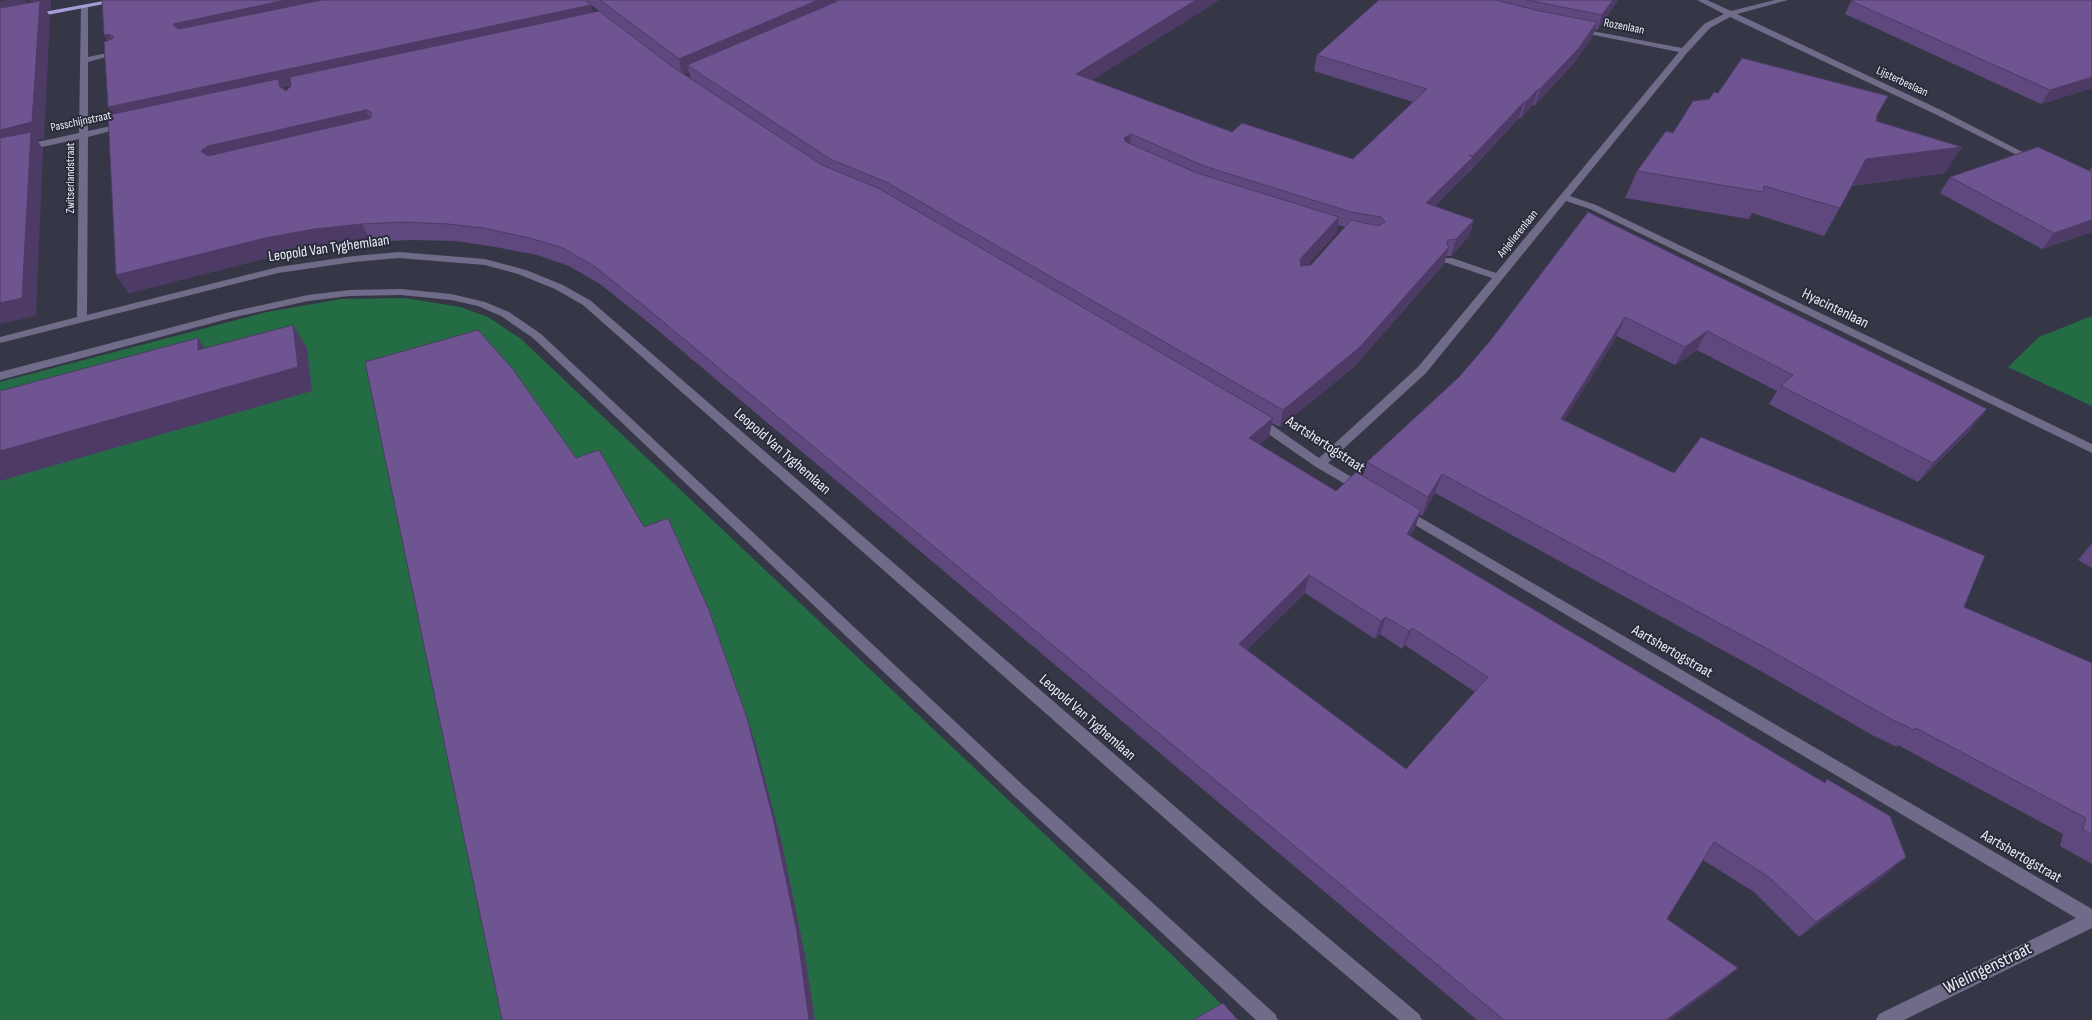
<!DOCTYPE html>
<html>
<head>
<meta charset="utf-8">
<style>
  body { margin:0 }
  canvas { display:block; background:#353746 }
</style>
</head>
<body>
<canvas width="2092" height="1020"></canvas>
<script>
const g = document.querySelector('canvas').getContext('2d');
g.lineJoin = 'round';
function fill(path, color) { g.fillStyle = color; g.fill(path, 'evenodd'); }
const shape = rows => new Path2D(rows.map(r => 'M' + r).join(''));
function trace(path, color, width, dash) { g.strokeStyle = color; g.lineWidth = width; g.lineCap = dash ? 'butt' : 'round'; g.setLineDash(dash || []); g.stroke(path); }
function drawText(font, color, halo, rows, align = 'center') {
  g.font = font + ' "Sofia Sans Condensed",sans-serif'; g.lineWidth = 4; g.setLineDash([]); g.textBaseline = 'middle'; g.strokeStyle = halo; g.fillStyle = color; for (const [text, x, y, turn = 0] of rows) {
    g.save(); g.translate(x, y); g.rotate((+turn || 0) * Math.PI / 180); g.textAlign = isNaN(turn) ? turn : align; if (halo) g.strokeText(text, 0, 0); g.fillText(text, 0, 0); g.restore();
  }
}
fill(shape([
  [405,298,460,307,488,317,521,339,1169,952,1237,1020,0,1020,0,382,267,312,341,299],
  [2092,316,2092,406,2008,367,2039,337]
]), '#246c44');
fill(shape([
  [1697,0,1707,0,1731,11,1775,0,1788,0,1737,14,1943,111,2038,160,2034,163,2031,162,1937,115,1730,17,1710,28,1687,53,1570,196,1596,205,2092,444,2092,453,1590,209,1566,201,1426,373,1328,463,1365,485,1367,488,1365,491,1357,491,1316,467,1254,424,1252,421,1254,418,1262,418,1319,458,1418,367,1492,278,1444,262,1444,258,1452,258,1496,273,1679,52,1579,32,1575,30,1576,28,1682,48,1704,24,1724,14,1697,0],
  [81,5,88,7,88,57,117,51,121,53,88,62,88,131,125,123,129,126,88,137,87,315,278,267,354,256,399,252,485,259,526,270,563,285,591,301,1276,894,1419,1014,1422,1020,1399,1020,1264,906,583,305,555,289,518,274,485,265,399,258,354,262,278,273,0,343,0,337,77,317,79,139,0,156,0,150,79,133,81,5],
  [401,289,451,294,485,302,509,312,541,334,1025,787,1275,1014,1278,1020,1256,1020,1015,797,533,338,501,316,478,306,451,300,401,295,349,296,308,301,231,318,0,380,0,372,230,312,308,295,349,290,401,289],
  [1404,508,2092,909,2092,928,1904,1020,1876,1020,1879,1014,2076,918,1400,516,1398,513,1400,510,1404,508]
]), '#6f6b88');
fill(shape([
  [109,0,125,0,0,24,0,20,109,0]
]), '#a69dd7');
fill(shape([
  [102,0,593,12,631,36,585,0,833,0,833,3,837,1,833,0,1219,0,1092,80,1232,132,1353,159,1413,102,1314,71,1317,55,1379,0,1618,0,1597,30,1595,29,1592,37,1574,63,1535,105,1533,105,1521,118,1519,118,1468,173,1435,206,1474,220,1469,236,1451,256,1446,256,1444,264,1355,366,1280,427,1272,423,1269,436,1259,445,1336,491,1363,476,1367,462,1459,377,1490,341,1588,212,1972,428,1918,482,1769,404,1777,391,1697,350,1675,365,1617,336,1564,420,1674,473,1964,607,2092,663,2092,864,2060,846,2063,834,1898,745,1897,747,1874,736,1759,670,1435,493,1422,516,1419,514,1415,528,1410,536,1824,783,1827,779,1888,873,1799,937,1754,892,1703,860,1667,919,1722,982,1669,1020,1477,1020,649,323,600,284,569,266,537,255,490,246,455,241,410,240,371,242,324,247,275,256,129,293,116,275,113,114,108,41],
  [689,72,691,79,684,74],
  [291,85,286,91,282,87],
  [1338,225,1345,227,1311,265,1306,266,1336,234],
  [1305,593,1375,639,1380,634,1402,649,1405,645,1475,692,1406,769,1247,650],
  [2092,0,2092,88,2041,104,1845,14,1851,1],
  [1718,93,1888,96,1877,116,1876,121,1945,173,1852,186,1824,236,1752,213,1749,219,1625,198,1637,171,1673,133,1709,99],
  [2092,166,2092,232,2042,249,1940,193,1950,177,2089,171],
  [2092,543,2092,568,2078,560]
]), '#5f487d');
fill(shape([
  [7,0,26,0,26,13,0,20,0,2],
  [30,0,51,0,51,9,46,10,50,16,44,139,37,140,43,149,36,316,0,324,0,130,37,11],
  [286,0,336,0,182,42,173,24],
  [818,0,833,0,834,9,687,65,689,72,682,75,679,59],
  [1196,0,1219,0,1076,90,1076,74],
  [1613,0,1618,0,1597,30,1602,15],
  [591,5,596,20,282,87,287,95,118,123,108,107],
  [1597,22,1592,37,1574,63,1535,105,1540,89],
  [109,34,118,49,113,50,104,35],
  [2092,77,2092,88,2041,104,2050,90],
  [1538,89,1533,105,1521,118,1526,102],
  [1524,102,1519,118,1468,172,1473,156],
  [366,110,374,127,211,169,201,151,208,146],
  [1131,134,1130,150,1124,138],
  [1962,147,1945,173,1850,186,1866,159],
  [1473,157,1468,173,1421,219,1426,203],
  [1339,217,1336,234,1297,276,1300,259],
  [1474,220,1469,236,1451,256,1456,239],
  [2092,220,2092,232,2042,249,2054,233],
  [362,224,371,242,324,247,275,256,129,293,116,275,265,238,314,229],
  [1449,247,1444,264,1355,366,1280,427,1283,410],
  [1625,317,1617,336,1553,438,1561,419],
  [293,325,307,348,312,391,0,481,0,451],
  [1707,331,1697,350,1675,365,1685,347],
  [198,338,213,362,198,350],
  [1987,409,1972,428,1918,482,1933,463],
  [1273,418,1269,436,1245,456,1249,438],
  [1442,474,1435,493,1422,516,1428,497],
  [1421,510,1415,528,1401,552,1407,534],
  [1309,575,1305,593,1235,662,1239,644],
  [1386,617,1380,634,1375,639,1381,621],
  [1412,628,1405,645,1402,649,1409,631],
  [747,718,756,745,782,843,805,955,815,1020,809,1020],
  [1906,857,1888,873,1799,937,1816,922],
  [1738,968,1722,982,1669,1020,1666,1020]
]), '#4d3b66');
const building = shape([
  [102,0,286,0,173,24,174,26,179,29,322,0,585,0,591,5,108,107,104,42,112,39,114,37,109,34,104,35,102,0],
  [600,0,818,0,679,59,600,0],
  [840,0,1196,0,1076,74,1232,132,1242,123,1353,159,1427,89,1317,55,1379,0,1495,0,1540,11,1597,22,1579,48,1540,89,1538,89,1526,102,1524,102,1473,156,1469,155,1473,157,1426,203,1474,220,1456,239,1448,240,1447,245,1449,247,1359,348,1283,410,886,182,830,159,687,65,840,0],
  [1131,134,1204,166,1351,212,1381,217,1385,222,1378,226,1351,220,1311,265,1301,266,1300,259,1339,217,1197,173,1126,142,1124,138,1131,134],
  [1527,0,1613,0,1602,15,1527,0],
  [1854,0,2092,0,2092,77,2050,90,1851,1,1854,0],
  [40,1,32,122,0,130,0,8,40,1],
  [599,11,673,67,822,165,878,188,1273,418,1249,438,1336,491,1356,472,1421,510,1407,534,1825,783,1827,779,1890,816,1906,857,1816,922,1769,877,1714,842,1667,919,1738,968,1666,1020,1504,1020,643,305,594,266,563,248,530,238,483,228,448,224,402,222,362,224,314,229,265,238,116,275,108,115,278,79,280,87,286,91,291,86,290,77,599,11],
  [366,110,371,112,371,118,208,156,201,151,208,146,366,110],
  [1309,575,1381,621,1386,617,1409,631,1412,628,1488,677,1406,769,1239,644,1309,575],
  [1742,58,1888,96,1877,115,1876,121,1962,147,1866,159,1840,208,1764,186,1763,192,1637,171,1666,131,1673,133,1693,101,1709,99,1714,92,1718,93,1742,58],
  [31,132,22,298,0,303,0,138,31,132],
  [2038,147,2092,172,2092,220,2054,233,1950,177,2038,147],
  [1588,212,1987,409,1933,463,1781,386,1793,375,1707,331,1685,347,1625,317,1561,419,1674,473,1701,437,1985,556,1964,607,2092,663,2092,835,2083,829,2086,818,1916,728,1914,730,1891,719,1773,652,1442,474,1428,497,1367,462,1459,377,1490,341,1588,212],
  [293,325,298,367,0,451,0,391,198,338,198,350,293,325],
  [478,330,512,368,576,458,599,450,644,527,668,518,709,610,747,718,773,818,797,932,809,1020,502,1020,365,362,478,330],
  [1223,1003,1238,1020,1193,1020,1223,1003]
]);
fill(building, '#6e5491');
trace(building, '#4d3b66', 1);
drawText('12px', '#ebedf6', '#2b2c3b', [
  ["Rozenlaan",1624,27,11],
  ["Lijsterbeslaan",1902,82,25],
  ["Passchijnstraat",81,122,-12],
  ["Zwitserlandstraat",71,178,-90],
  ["Anjelierenlaan",1518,234,-51]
]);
drawText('15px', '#ebedf6', '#2b2c3b', [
  ["Leopold Van Tyghemlaan",329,249,-8],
  ["Hyacintenlaan",1835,309,26],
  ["Aartshertogstraat",1325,445,33],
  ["Leopold Van Tyghemlaan",782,452,41],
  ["Aartshertogstraat",1672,652,30],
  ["Leopold Van Tyghemlaan",1087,718,41],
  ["Aartshertogstraat",2021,857,30]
]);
drawText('18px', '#ebedf6', '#2b2c3b', [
  ["Wielingenstraat",1988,969,-26]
]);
</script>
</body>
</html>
